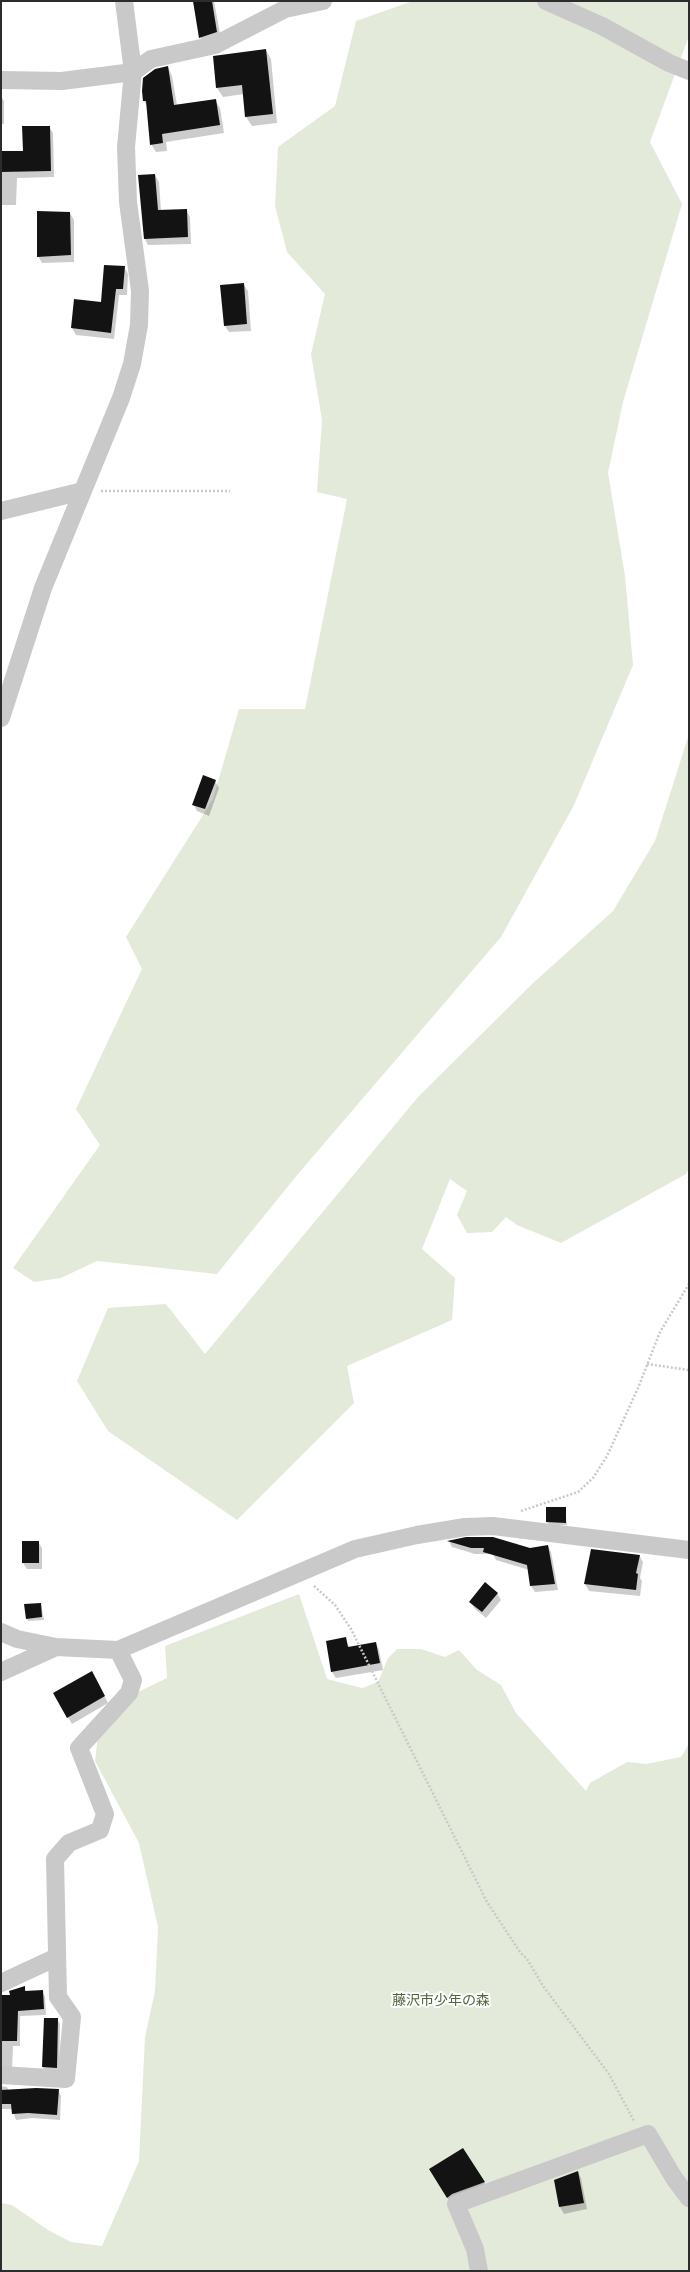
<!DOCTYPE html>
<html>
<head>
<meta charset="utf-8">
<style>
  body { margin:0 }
  #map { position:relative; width:690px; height:2272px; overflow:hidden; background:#fff; font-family:Karla,sans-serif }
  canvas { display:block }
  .frame { position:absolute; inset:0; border:2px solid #2c2c2c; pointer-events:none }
</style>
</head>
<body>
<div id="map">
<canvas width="690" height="2272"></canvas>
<div class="frame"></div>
</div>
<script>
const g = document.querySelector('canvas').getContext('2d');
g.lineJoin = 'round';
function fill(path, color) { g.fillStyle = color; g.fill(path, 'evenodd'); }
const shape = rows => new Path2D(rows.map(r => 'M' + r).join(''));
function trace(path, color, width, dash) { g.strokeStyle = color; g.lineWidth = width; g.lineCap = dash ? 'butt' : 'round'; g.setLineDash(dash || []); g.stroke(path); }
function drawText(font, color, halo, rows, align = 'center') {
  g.font = font + ' Karla,"Noto Sans JP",sans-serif'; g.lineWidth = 4; g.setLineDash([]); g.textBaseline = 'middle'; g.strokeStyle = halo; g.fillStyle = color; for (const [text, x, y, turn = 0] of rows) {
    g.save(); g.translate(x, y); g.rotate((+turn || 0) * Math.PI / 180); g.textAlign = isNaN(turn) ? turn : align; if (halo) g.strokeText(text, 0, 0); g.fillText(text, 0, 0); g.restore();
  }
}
fill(shape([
  [413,1,689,1,689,36,650,142,682,204,623,402,608,473,625,576,633,665,574,805,501,937,298,1174,217,1274,97,1261,61,1278,34,1282,13,1268,100,1145,76,1109,142,969,126,937,213,799,239,709,305,709,347,499,317,492,322,420,311,354,325,294,287,252,275,206,278,147,335,106,356,21],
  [689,734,689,1169,686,1174,561,1243,517,1225,506,1217,492,1232,467,1233,457,1215,467,1191,450,1179,422,1249,455,1278,452,1320,347,1366,354,1403,237,1520,108,1431,77,1381,108,1308,166,1304,205,1354,418,1097,532,984,613,911,655,841],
  [299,1594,327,1679,362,1688,378,1682,388,1658,397,1649,421,1649,445,1657,459,1650,477,1670,501,1685,516,1713,586,1791,590,1783,627,1762,646,1764,681,1757,689,1744,689,2271,1,2271,1,2203,12,2205,48,2230,71,2242,102,2246,139,2161,145,2037,155,1991,158,1927,139,1843,95,1761,99,1726,134,1694,167,1678,165,1646]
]), '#e3eada');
fill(shape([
  [193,1,214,1,221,39,204,44,200,37],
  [266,50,271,59,277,123,252,126,246,117,244,94,223,97,217,88],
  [168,67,172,76,177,105,215,100,220,108,224,133,166,142,167,151,156,152,151,144,147,106,144,101],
  [1,96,4,101,4,124,1,124],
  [49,127,53,133,54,177,17,178,16,205,2,205,1,152,24,152],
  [155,175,159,182,161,211,186,210,190,217,191,244,148,245,145,239],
  [70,213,74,220,74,262,42,263,38,256],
  [124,267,128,274,127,295,119,295,114,339,76,335,72,328,102,303],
  [244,285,248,291,251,331,229,332,225,326],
  [215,781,219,788,209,816,197,811,194,805],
  [565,1508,567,1525,549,1525,547,1522],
  [449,1541,522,1550,548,1546,551,1552,558,1590,535,1592,531,1586,529,1570,496,1560,493,1554,475,1554,452,1547],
  [38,1542,42,1548,42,1569,27,1569,23,1563],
  [639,1555,643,1562,640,1578,642,1581,640,1596,589,1591,585,1584],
  [497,1593,501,1600,486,1618,474,1608,471,1602],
  [41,1604,44,1620,28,1621,27,1618],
  [345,1639,350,1648,376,1643,379,1650,383,1670,336,1678,332,1672],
  [96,1679,108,1703,72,1724,54,1693],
  [24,1987,27,1992,42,1991,45,1997,46,2015,20,2016,20,2046,13,2046,12,2070,1,2071,1,1996,11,1995,10,1991],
  [57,2019,60,2024,59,2073,46,2072,43,2067],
  [1,2086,7,2087,9,2091,58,2090,61,2096,60,2120,32,2118,16,2120,12,2109,1,2109],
  [578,2172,581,2178,587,2209,564,2214,560,2207,555,2180],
  [436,2180,484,2182,489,2192,454,2208]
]), '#0003');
fill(shape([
  [193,1,212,1,217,32,199,38],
  [266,49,273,114,245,117,242,85,216,88,213,56],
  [168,66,174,105,216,99,220,125,162,134,163,143,150,145,146,101,143,101,142,91,143,78,155,69],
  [22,126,50,126,51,171,1,172,1,151,23,151],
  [155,174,158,210,187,209,188,237,144,239,138,175],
  [37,211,70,212,71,255,37,257],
  [104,265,125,266,123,289,116,289,111,333,71,328,74,299,101,302],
  [244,283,247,324,224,326,220,285],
  [203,775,216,780,205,809,192,805],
  [546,1507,566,1507,566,1523,546,1522],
  [466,1537,493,1537,530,1548,548,1545,555,1584,530,1586,527,1565,483,1552,484,1548,489,1548,471,1548,447,1541],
  [22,1541,39,1541,39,1563,22,1563],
  [591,1549,640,1555,636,1573,638,1574,636,1590,584,1584],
  [485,1582,498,1593,482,1612,469,1602],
  [41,1603,42,1617,26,1619,24,1604],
  [346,1637,348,1647,376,1642,380,1663,331,1672,326,1641],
  [92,1671,105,1696,67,1718,53,1693],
  [25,1986,25,1991,43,1990,44,2009,18,2011,17,2041,1,2041,1,1995,10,1995,9,1991],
  [44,2018,58,2018,57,2068,42,2067],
  [36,2088,59,2089,57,2115,28,2113,12,2114,11,2104,1,2104,1,2090],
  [463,2148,485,2182,452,2194,447,2198,429,2169],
  [578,2171,584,2203,559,2207,554,2180]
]), '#131313');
trace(shape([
  [101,491,230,491],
  [647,1364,689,1370],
  [521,1511,578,1492,593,1478,607,1456,638,1388,660,1332,689,1284],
  [314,1586,335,1605,351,1629,487,1902,520,1952,527,1959,543,1986,609,2074,634,2121]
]), '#c9c9c9', 2.5, [2, 2]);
trace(shape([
  [546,1,602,26,669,63,689,71],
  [1,80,62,81,133,72,151,59,215,45,285,9,323,1],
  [1,511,83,491],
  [1,718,43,588,121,398,132,364,139,325,140,291,128,202,126,147,133,72,124,1],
  [1,1632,17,1639,56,1647,118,1650,355,1549,417,1535,465,1527,493,1526,689,1550],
  [1,1672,56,1647],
  [1,1983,57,1957],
  [1,2075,66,2079,72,2017,58,1997,55,1859,69,1843,100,1830,105,1814,79,1748,129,1693,133,1680,118,1650],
  [479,2271,475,2249,456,2204,648,2134,674,2178,689,2198]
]), '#c9c9c9', 18);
drawText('14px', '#52663c', '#fff', [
  ["藤沢市少年の森",441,2001]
]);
</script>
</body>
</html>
